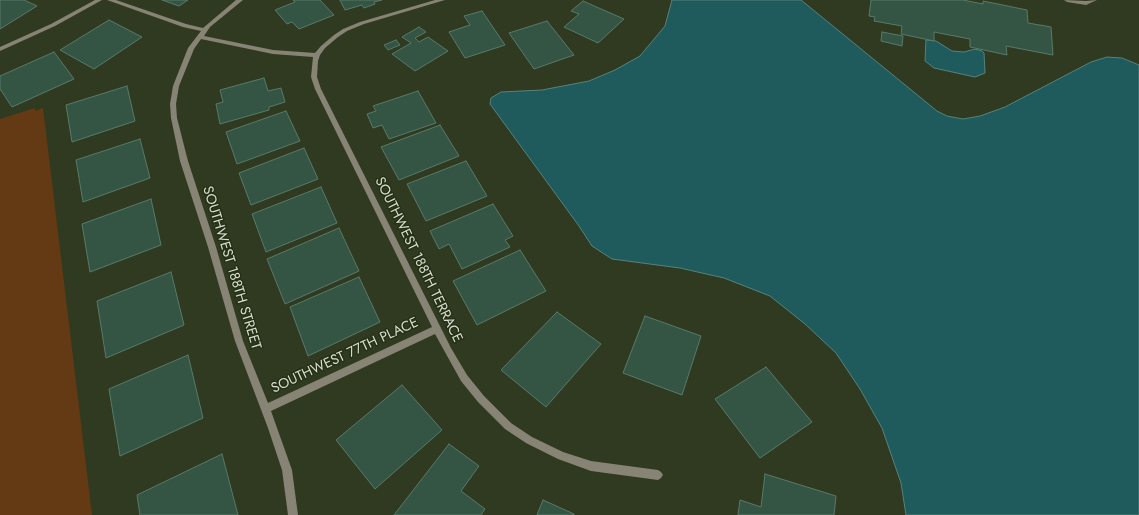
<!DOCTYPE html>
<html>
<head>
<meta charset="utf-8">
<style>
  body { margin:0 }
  canvas { display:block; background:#2f3a20 }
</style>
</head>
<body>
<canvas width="1139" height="515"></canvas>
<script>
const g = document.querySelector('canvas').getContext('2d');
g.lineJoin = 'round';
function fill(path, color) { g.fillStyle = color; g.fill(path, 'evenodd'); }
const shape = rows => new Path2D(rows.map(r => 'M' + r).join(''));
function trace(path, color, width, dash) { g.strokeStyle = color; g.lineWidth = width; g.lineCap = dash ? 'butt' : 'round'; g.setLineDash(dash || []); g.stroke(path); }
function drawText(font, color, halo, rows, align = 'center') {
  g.font = font + ' Jost,sans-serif'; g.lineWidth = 3; g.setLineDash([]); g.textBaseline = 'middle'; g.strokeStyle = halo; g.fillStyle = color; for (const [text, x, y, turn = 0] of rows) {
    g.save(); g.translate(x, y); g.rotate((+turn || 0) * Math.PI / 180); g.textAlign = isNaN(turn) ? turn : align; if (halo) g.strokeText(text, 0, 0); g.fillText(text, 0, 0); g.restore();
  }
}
fill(shape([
  [35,108,35,111,43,108,92,515,0,515,0,119]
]), '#633a14');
const water = shape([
  [672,0,801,0,937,111,947,116,963,119,980,116,1005,107,1091,62,1107,57,1122,58,1139,65,1139,515,906,515,901,483,882,428,860,389,836,353,805,324,770,296,724,278,680,268,612,259,592,246,579,226,490,104,491,98,501,92,542,90,589,81,615,70,640,56,665,26,672,0],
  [926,40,936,41,952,51,964,52,975,49,982,51,984,53,985,73,975,77,934,68,925,61,926,40]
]);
fill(water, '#1f5b5c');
trace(water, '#56827e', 1);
const building = shape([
  [0,0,24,0,37,6,0,29,0,0],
  [162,0,188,0,179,6,162,0],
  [293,0,320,0,334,15,299,29,292,22,287,24,275,10,295,2,293,0],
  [340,0,382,0,374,2,375,4,364,8,362,5,345,10,340,0],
  [871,0,963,0,983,4,983,1,1027,10,1028,23,1051,27,1053,55,1006,46,1007,55,970,47,970,39,934,32,934,41,901,34,902,26,874,21,875,17,869,16,871,0],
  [583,1,592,5,624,19,598,43,564,27,579,14,571,11,583,1],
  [482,11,505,45,465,58,449,32,470,25,464,16,482,11],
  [109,20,142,37,94,69,60,50,109,20],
  [547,21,574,55,534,69,509,33,547,21],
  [419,27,426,32,415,38,419,42,428,37,448,51,415,71,392,54,411,43,402,37,419,27],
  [882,32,903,36,902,46,881,41,882,32],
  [396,40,400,45,388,50,384,45,396,40],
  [54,52,74,79,12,107,0,89,0,76,54,52],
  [264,78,268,91,281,88,285,102,269,107,269,110,220,124,216,104,223,102,220,90,264,78],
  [127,86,135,121,72,142,66,105,127,86],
  [418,91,436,123,389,139,382,125,373,128,367,114,376,111,373,106,418,91],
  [286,111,300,141,237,164,226,132,286,111],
  [440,125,459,156,399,180,381,147,440,125],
  [140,139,150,178,83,202,76,160,140,139],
  [304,148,318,179,251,205,239,173,304,148],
  [466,161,487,196,426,221,407,184,466,161],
  [321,187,337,223,266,252,252,214,321,187],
  [151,199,161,245,90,272,82,224,151,199],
  [493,204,513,236,505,240,510,247,462,269,449,244,439,249,430,231,493,204],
  [339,228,359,271,285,304,267,259,339,228],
  [520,250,546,291,477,325,453,281,520,250],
  [171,272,184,325,106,358,97,301,171,272],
  [359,277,380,322,308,356,290,307,359,277],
  [557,312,601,344,546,407,501,370,557,312],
  [645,316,701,336,682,395,623,373,645,316],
  [188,355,203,418,120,456,109,389,188,355],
  [766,367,812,422,760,458,715,399,766,367],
  [402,385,442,430,375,489,336,440,402,385],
  [449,444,479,466,461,491,485,509,481,515,394,515,449,444],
  [222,454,238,515,140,515,137,495,222,454],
  [765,474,836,496,834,515,738,515,740,500,761,507,765,474],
  [543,500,574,514,574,515,537,515,543,500]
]);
fill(building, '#345444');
trace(building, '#597a69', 1);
fill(shape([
  [1064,0,1086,1,1097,0,1086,5,1067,2,1064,0]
]), '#878375');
fill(shape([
  [95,0,102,0,55,26,0,51,0,47,51,24,95,0],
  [107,0,116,0,186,24,203,28,236,0,243,0,210,27,204,36,273,50,315,53,321,46,334,35,343,29,360,22,435,0,445,0,364,24,347,31,338,37,325,48,320,55,318,61,317,77,321,89,451,348,467,375,484,396,511,423,532,437,563,452,591,461,658,470,661,472,663,475,661,478,658,480,591,471,558,459,526,443,505,429,478,402,461,381,435,334,271,411,292,470,298,515,288,515,282,470,268,428,235,341,208,247,180,161,171,118,170,104,173,86,188,48,201,31,183,27,107,0],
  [201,39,273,54,313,57,311,77,315,89,432,327,268,403,243,341,216,247,188,161,177,118,176,104,179,86,194,49,201,39]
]), '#878375');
drawText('14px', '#d7dece', '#253016', [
  ["SOUTHWEST 188TH TERRACE",418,260,64],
  ["SOUTHWEST 188TH STREET",231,268,73],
  ["SOUTHWEST 77TH PLACE",345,356,-25]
]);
</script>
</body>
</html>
